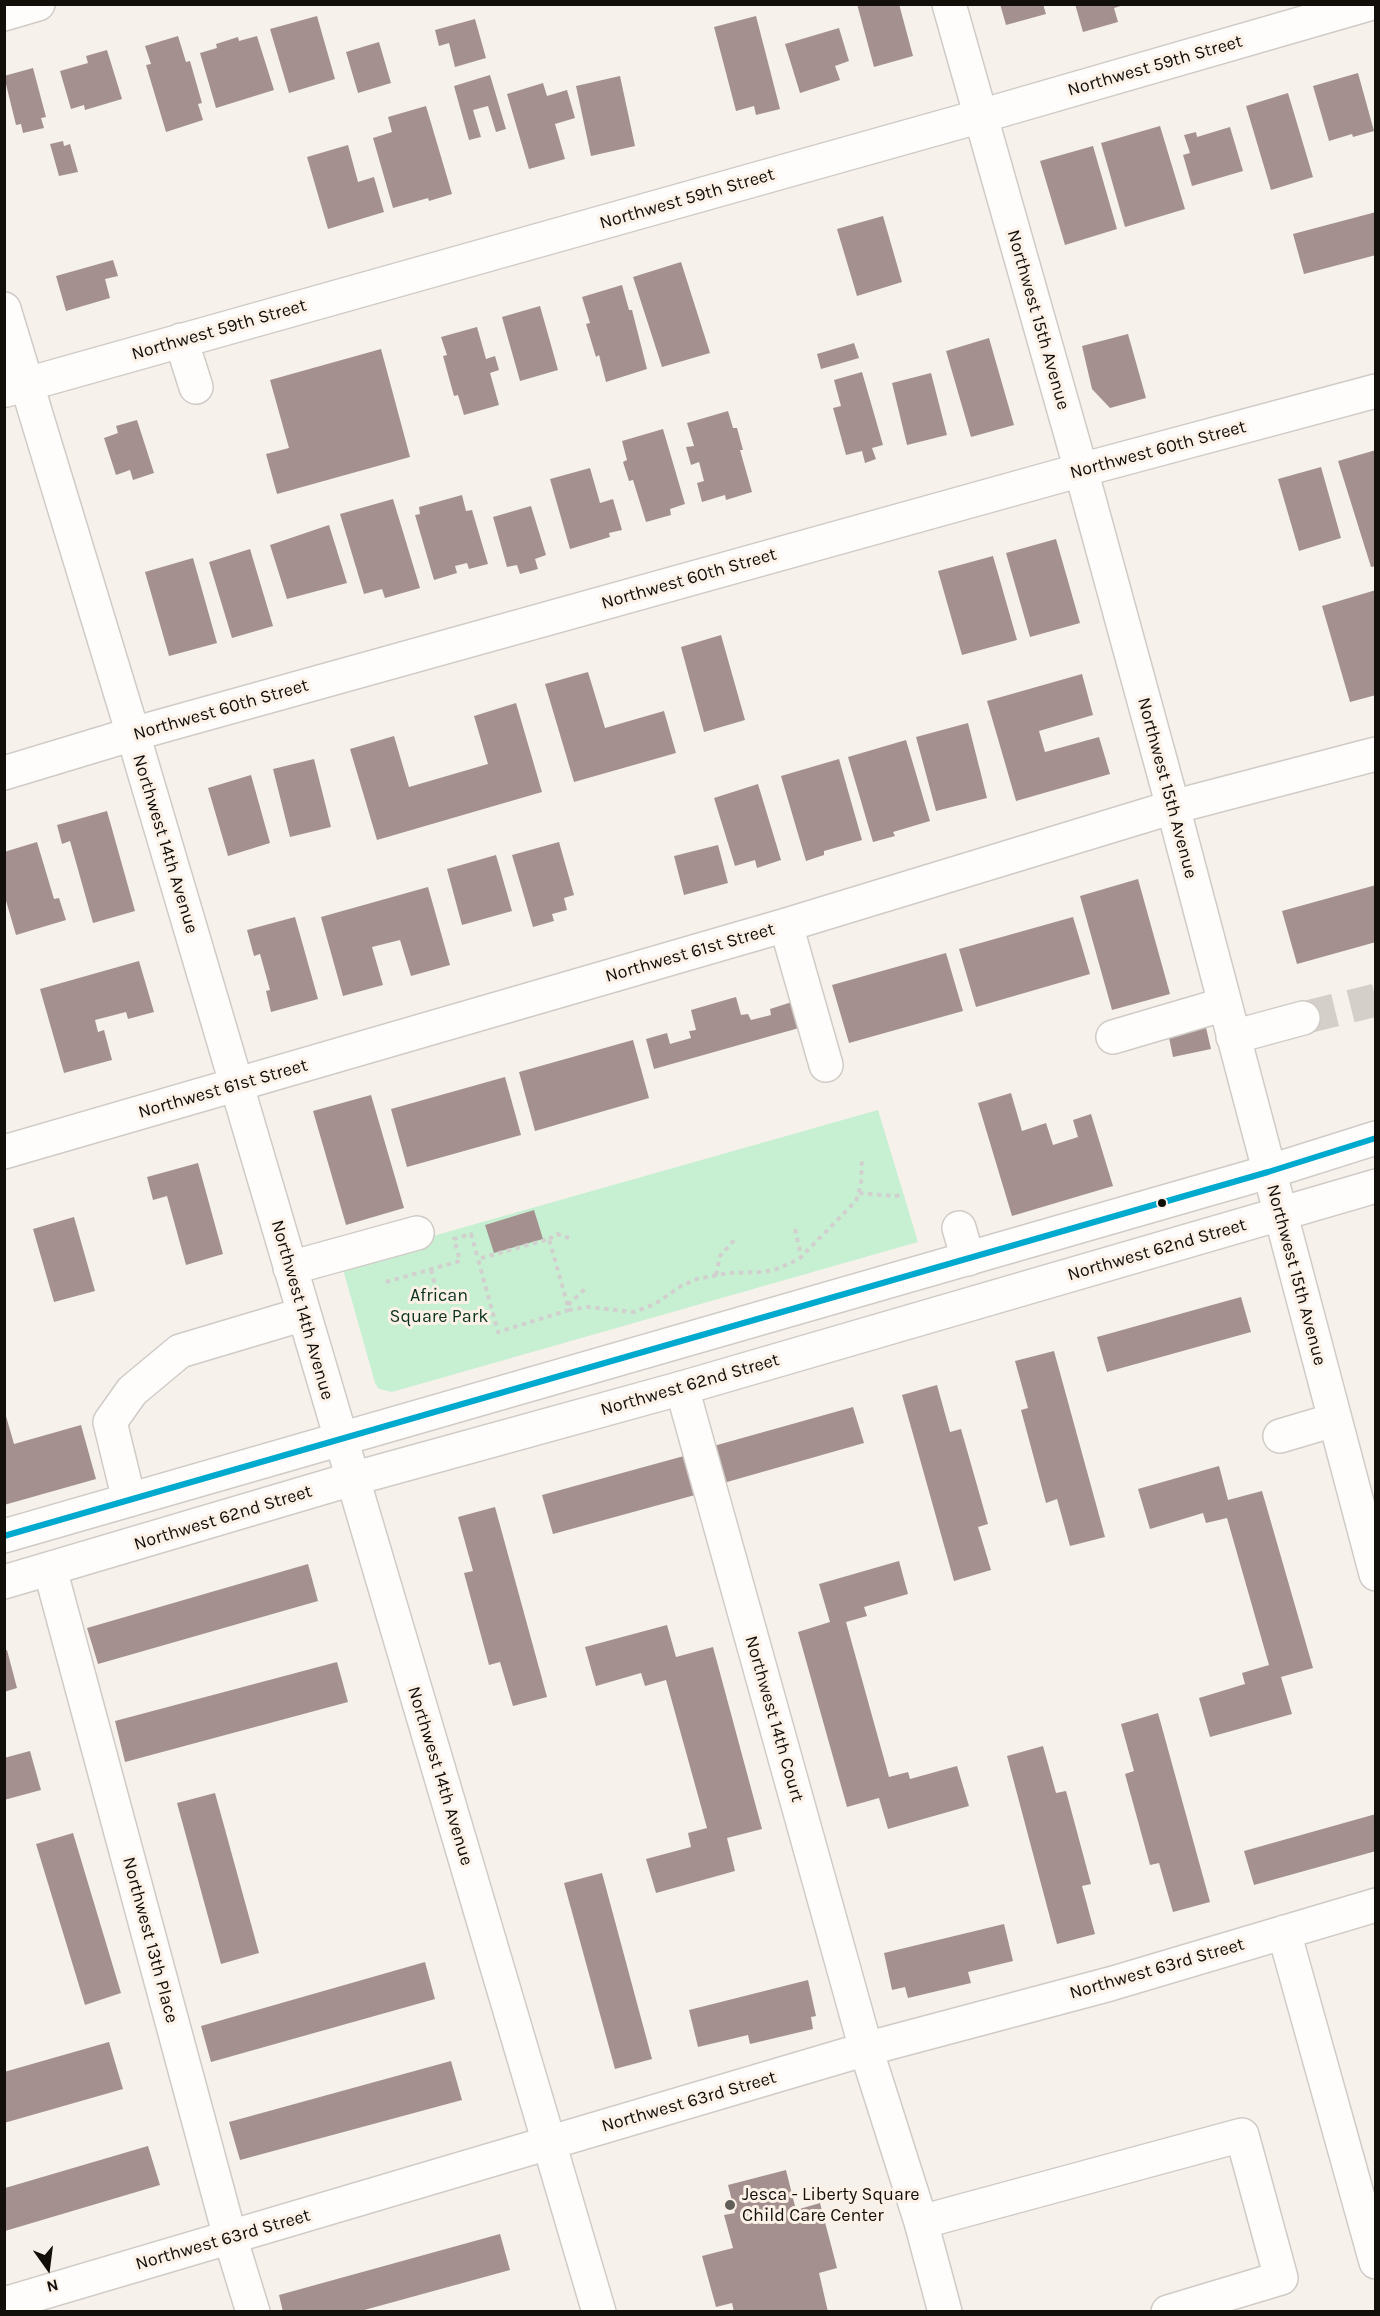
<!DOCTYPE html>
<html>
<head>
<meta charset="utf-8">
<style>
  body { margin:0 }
  #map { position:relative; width:1380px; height:2316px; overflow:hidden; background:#f6f1eb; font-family:Karla,sans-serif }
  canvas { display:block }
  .frame { position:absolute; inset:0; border:6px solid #120f0b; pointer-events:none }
  .north { position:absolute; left:18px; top:2238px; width:60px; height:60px; -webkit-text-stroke:4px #fbf1e7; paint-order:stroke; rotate:166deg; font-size:16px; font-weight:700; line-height:24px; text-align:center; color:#120f0b }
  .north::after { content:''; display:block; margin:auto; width:21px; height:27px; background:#120f0b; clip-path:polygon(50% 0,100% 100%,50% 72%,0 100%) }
</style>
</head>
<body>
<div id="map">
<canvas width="1380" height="2316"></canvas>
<div class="frame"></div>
<div class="north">N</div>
</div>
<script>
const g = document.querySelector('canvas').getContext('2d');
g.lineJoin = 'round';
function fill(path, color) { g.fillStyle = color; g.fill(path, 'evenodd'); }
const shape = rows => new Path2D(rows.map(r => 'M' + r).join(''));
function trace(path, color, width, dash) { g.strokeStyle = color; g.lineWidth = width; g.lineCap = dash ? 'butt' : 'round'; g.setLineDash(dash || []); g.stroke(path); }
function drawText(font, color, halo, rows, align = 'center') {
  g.font = font + ' Karla,sans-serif'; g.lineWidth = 6; g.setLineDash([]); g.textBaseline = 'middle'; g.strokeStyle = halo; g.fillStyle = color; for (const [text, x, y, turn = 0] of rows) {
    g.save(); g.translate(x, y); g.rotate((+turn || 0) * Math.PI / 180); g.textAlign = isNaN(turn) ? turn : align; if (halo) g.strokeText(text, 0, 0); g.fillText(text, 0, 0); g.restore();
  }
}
fill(shape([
  [878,1110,918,1242,392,1392,379,1389,375,1383,341,1262]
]), '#c7f0d3');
fill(shape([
  [857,4,899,4,913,56,874,67],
  [1000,4,1043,4,1046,14,1006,25],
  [1075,4,1123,4,1124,5,1114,8,1118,22,1083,32],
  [317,16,335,79,289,93,270,29],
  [756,16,780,109,756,115,754,106,736,111,714,27],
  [475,19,486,58,455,67,449,43,439,46,435,30],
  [839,28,849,61,835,66,840,80,800,93,785,44],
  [178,36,186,62,190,61,202,103,198,104,203,120,166,132,146,65,151,64,145,46],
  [257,36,274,90,216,108,200,53,217,48,216,44,238,37,239,41],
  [379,42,391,83,358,93,346,52],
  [107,50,122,99,85,110,84,105,71,109,60,71,88,63,86,56],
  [33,68,46,117,41,118,44,128,23,133,21,124,16,125,4,76],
  [1358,73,1374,131,1353,137,1352,134,1329,141,1313,86],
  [490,75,506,129,496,132,488,106,473,110,481,137,469,140,454,86],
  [620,76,635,146,591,156,576,86],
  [543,83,547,96,567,90,575,118,555,124,565,159,529,169,507,94],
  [1288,93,1313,177,1271,190,1246,106],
  [426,106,452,194,429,201,428,198,393,208,373,138,392,132,388,117],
  [1160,126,1185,209,1125,227,1101,143],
  [1230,127,1243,171,1192,186,1183,155,1190,153,1184,135,1196,132,1197,137],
  [63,141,64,146,70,144,78,172,59,176,50,144],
  [348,145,358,182,374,177,384,212,328,229,307,157],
  [1093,146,1117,229,1065,245,1040,161],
  [1376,212,1376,255,1304,274,1293,234],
  [883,216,902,282,857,296,837,229],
  [113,260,118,276,105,279,110,298,66,311,56,276],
  [681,262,710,353,662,367,633,277],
  [622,285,629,310,632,310,647,369,606,382,599,355,596,357,586,324,590,323,582,297],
  [540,306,558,370,520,381,502,317],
  [477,327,486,359,495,356,499,370,490,373,499,405,464,415,458,395,454,396,443,356,447,355,441,337],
  [1128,334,1146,398,1110,408,1092,389,1082,346],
  [989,338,1014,425,971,437,946,351],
  [854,343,859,358,821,369,817,354],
  [381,349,410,457,277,494,266,454,289,448,270,380],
  [862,372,883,445,872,448,876,459,865,463,862,451,846,455,833,408,841,406,834,380],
  [931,373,947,435,907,445,892,383],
  [728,411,733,428,737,428,743,450,740,450,752,492,726,500,725,495,702,502,697,483,704,481,699,462,691,465,686,447,694,446,687,423],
  [137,420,154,473,133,480,130,470,116,475,104,438,118,433,116,426],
  [663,429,685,504,670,509,671,515,646,522,633,480,629,481,623,462,627,460,622,441],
  [1376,450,1376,566,1371,567,1338,461],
  [1321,467,1341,538,1299,551,1278,479],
  [590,468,600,503,613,499,622,530,609,533,610,537,570,549,550,479],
  [462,495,466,511,472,510,488,564,469,569,467,563,455,566,457,573,434,580,415,515,420,514,419,507],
  [393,499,420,588,385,598,382,589,364,594,340,514],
  [531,506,546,555,535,559,538,569,520,574,517,565,507,567,493,517],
  [329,525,347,583,287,599,270,545],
  [1056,539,1080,623,1030,637,1006,553],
  [250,549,273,626,232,638,209,562],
  [993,556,1017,640,962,655,938,571],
  [193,558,217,643,169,656,145,572],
  [1376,590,1376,695,1350,702,1322,606],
  [721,635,745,720,704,732,681,647],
  [588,672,605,728,664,711,676,753,574,782,545,684],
  [1082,674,1093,715,1039,731,1045,752,1099,737,1110,774,1016,801,987,701],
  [516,703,542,792,377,840,350,749,394,736,409,787,488,764,474,716],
  [968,723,987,798,936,811,916,737],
  [906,740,930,821,893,832,895,836,873,842,848,757],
  [314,759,331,827,290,837,273,769],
  [839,759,862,840,824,851,824,855,806,861,781,776],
  [251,775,270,843,228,856,208,788],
  [758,784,781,860,757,868,755,860,735,866,714,798],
  [107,811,135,911,93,923,70,841,62,844,57,825],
  [37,842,54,899,59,898,66,920,16,935,4,894,4,852],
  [559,842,574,895,564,898,567,910,552,914,554,921,533,927,512,855],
  [718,845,728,883,684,895,674,856],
  [496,855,512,911,462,925,447,869],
  [1138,879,1170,994,1112,1010,1080,896],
  [1376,885,1376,942,1297,964,1282,911],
  [428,887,450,965,411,976,400,940,372,947,383,985,343,996,321,917],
  [295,917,318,999,271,1012,266,991,270,990,260,954,254,956,247,930],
  [1073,917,1090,974,976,1007,959,949],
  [946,953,963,1011,849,1043,832,985],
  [139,961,154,1012,128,1019,126,1012,95,1020,98,1032,104,1030,112,1060,64,1073,40,989],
  [736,997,741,1015,748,1014,751,1020,771,1015,770,1009,792,1002,799,1028,654,1069,646,1039,667,1033,670,1044,691,1038,689,1031,696,1030,691,1010],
  [1204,1019,1211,1049,1173,1057,1167,1028],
  [633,1040,649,1098,535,1131,519,1072],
  [505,1077,521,1135,407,1167,391,1109],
  [1011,1093,1022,1131,1046,1123,1053,1145,1078,1137,1073,1120,1091,1114,1113,1186,1012,1216,978,1103],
  [371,1095,404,1208,346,1225,313,1111],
  [198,1163,223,1254,186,1265,167,1196,153,1200,147,1177],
  [534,1210,543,1239,494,1253,485,1225],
  [74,1217,95,1291,54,1302,33,1229],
  [1241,1297,1251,1332,1107,1372,1097,1337],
  [1054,1351,1105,1537,1070,1546,1057,1499,1046,1503,1021,1410,1028,1408,1015,1361],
  [937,1385,950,1432,961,1429,988,1524,978,1527,991,1570,954,1581,902,1395],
  [853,1407,864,1443,720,1484,710,1447],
  [4,1409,14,1444,81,1425,96,1479,4,1505],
  [684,1456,695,1495,553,1534,542,1495],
  [1219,1466,1228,1500,1262,1491,1313,1668,1281,1677,1292,1714,1210,1737,1199,1698,1245,1684,1242,1673,1269,1665,1227,1518,1206,1523,1203,1513,1150,1529,1138,1489],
  [495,1507,547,1697,513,1706,500,1662,489,1665,464,1573,473,1571,458,1517],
  [899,1561,908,1594,864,1607,867,1616,846,1622,889,1777,908,1772,910,1779,957,1766,969,1806,888,1829,879,1798,847,1807,798,1632,830,1622,819,1584],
  [308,1564,318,1601,98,1664,87,1628],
  [667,1625,676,1657,713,1647,762,1829,727,1838,735,1871,656,1893,646,1859,691,1847,688,1833,707,1828,666,1680,645,1686,641,1673,596,1686,585,1647],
  [7,1650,17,1688,4,1692,4,1651],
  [337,1662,348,1702,125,1762,115,1721],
  [1158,1713,1210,1902,1173,1912,1159,1863,1150,1865,1125,1774,1134,1771,1121,1724],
  [1043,1746,1056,1793,1066,1791,1091,1884,1082,1886,1095,1934,1057,1944,1007,1756],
  [30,1751,41,1790,4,1800,4,1758],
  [215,1793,259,1953,221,1964,177,1803],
  [1376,1814,1376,1851,1254,1885,1244,1851],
  [73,1833,121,1993,85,2005,36,1844],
  [602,1873,652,2059,615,2069,564,1883],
  [1004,1924,1013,1961,968,1972,971,1983,908,1998,905,1987,892,1990,884,1953],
  [425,1962,435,1999,211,2062,201,2026],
  [808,1980,816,2016,811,2017,813,2029,750,2044,748,2035,698,2047,689,2010],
  [109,2042,123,2089,4,2123,4,2072],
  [451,2061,462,2100,240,2160,229,2122],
  [148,2146,160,2185,5,2231,5,2188],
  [786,2170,796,2210,820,2203,837,2268,819,2273,828,2312,734,2312,732,2303,716,2307,702,2256,733,2248,724,2215,735,2213,728,2185],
  [500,2234,510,2270,357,2312,283,2312,279,2295]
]), '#a4918f');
trace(shape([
  [1303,1018,1376,1000]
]), '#d4cfc9', 33, [33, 16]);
const minor = shape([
  [949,4,1081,470,1173,807,1376,1574],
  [4,14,38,4],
  [4,309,133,734,599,2312],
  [181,340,196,387],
  [6,390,981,116,1369,4],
  [4,773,133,734,1081,470,1376,391],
  [786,925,826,1065],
  [1113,1037,1225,1004],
  [1233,1037,1303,1018],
  [4,1152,786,925,1173,807,1376,754],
  [959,1228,968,1259],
  [290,1268,417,1233],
  [682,1388,866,2049,921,2222,945,2312],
  [1280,1436,1334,1420],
  [129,1500,110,1422,132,1391,180,1351,304,1314],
  [50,1569,230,2237,253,2312],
  [1284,1932,1376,2262],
  [921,2222,1242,2135,1281,2278,1168,2312],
  [4,2304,866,2049,1110,1984,1376,1905]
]);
const major = shape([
  [4,1536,1268,1172,1376,1138],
  [4,1582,352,1479,682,1388,1376,1186]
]);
trace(minor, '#d0cbc6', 36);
trace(major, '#d0cbc6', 36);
trace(shape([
  [859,1193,894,1196,904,1195],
  [795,1229,801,1256],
  [549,1239,557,1234,569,1238],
  [716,1275,720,1256,737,1237],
  [386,1282,460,1261,454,1239,471,1234,478,1259],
  [430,1295,437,1293,431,1269],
  [568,1305,587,1287],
  [569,1310,498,1332,478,1259,549,1239,569,1310,587,1307,634,1312,655,1304,681,1286,697,1279,728,1273,763,1272,777,1269,799,1259,856,1201,861,1184,862,1157]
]), '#d2d0ce', 4, [4.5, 4.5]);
trace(minor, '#fefdfc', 33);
trace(major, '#fefdfc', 33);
trace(shape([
  [4,1536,1268,1172,1376,1138]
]), '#00a9ce', 6);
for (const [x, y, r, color] of [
  [1162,1203,5,"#120f0b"],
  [730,2205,6,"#625e59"]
]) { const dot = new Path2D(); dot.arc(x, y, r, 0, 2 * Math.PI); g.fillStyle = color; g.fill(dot); trace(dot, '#fbf1e7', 2); }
drawText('18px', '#120f0b', '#fbf1e7', [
  ["Northwest 59th Street",1155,66,-16],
  ["Northwest 59th Street",687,199,-16],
  ["Northwest 15th Avenue",1038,320,74],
  ["Northwest 59th Street",219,330,-16],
  ["Northwest 60th Street",1158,450,-15],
  ["Northwest 60th Street",689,579,-16],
  ["Northwest 60th Street",221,710,-16],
  ["Northwest 15th Avenue",1167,788,75],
  ["Northwest 14th Avenue",165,844,73],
  ["Northwest 61st Street",690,953,-16],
  ["Northwest 61st Street",223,1089,-16],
  ["Northwest 62nd Street",1157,1250,-16],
  ["Northwest 15th Avenue",1296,1275,75],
  ["Northwest 14th Avenue",302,1310,74],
  ["Northwest 62nd Street",690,1385,-16],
  ["Northwest 62nd Street",223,1518,-17],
  ["Northwest 14th Court",774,1719,74],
  ["Northwest 14th Avenue",440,1776,73],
  ["Northwest 13th Place",150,1940,75],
  ["Northwest 63rd Street",1157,1969,-16],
  ["Northwest 63rd Street",689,2102,-16],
  ["Northwest 63rd Street",223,2240,-16]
]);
drawText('18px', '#09331e', '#fbf1e7', [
  ["African",439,1296],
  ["Square Park",439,1317]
]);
drawText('18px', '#120f0b', '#fbf1e7', [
  ["Jesca - Liberty Square",742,2195],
  ["Child Care Center",742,2216]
], 'left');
</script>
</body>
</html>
